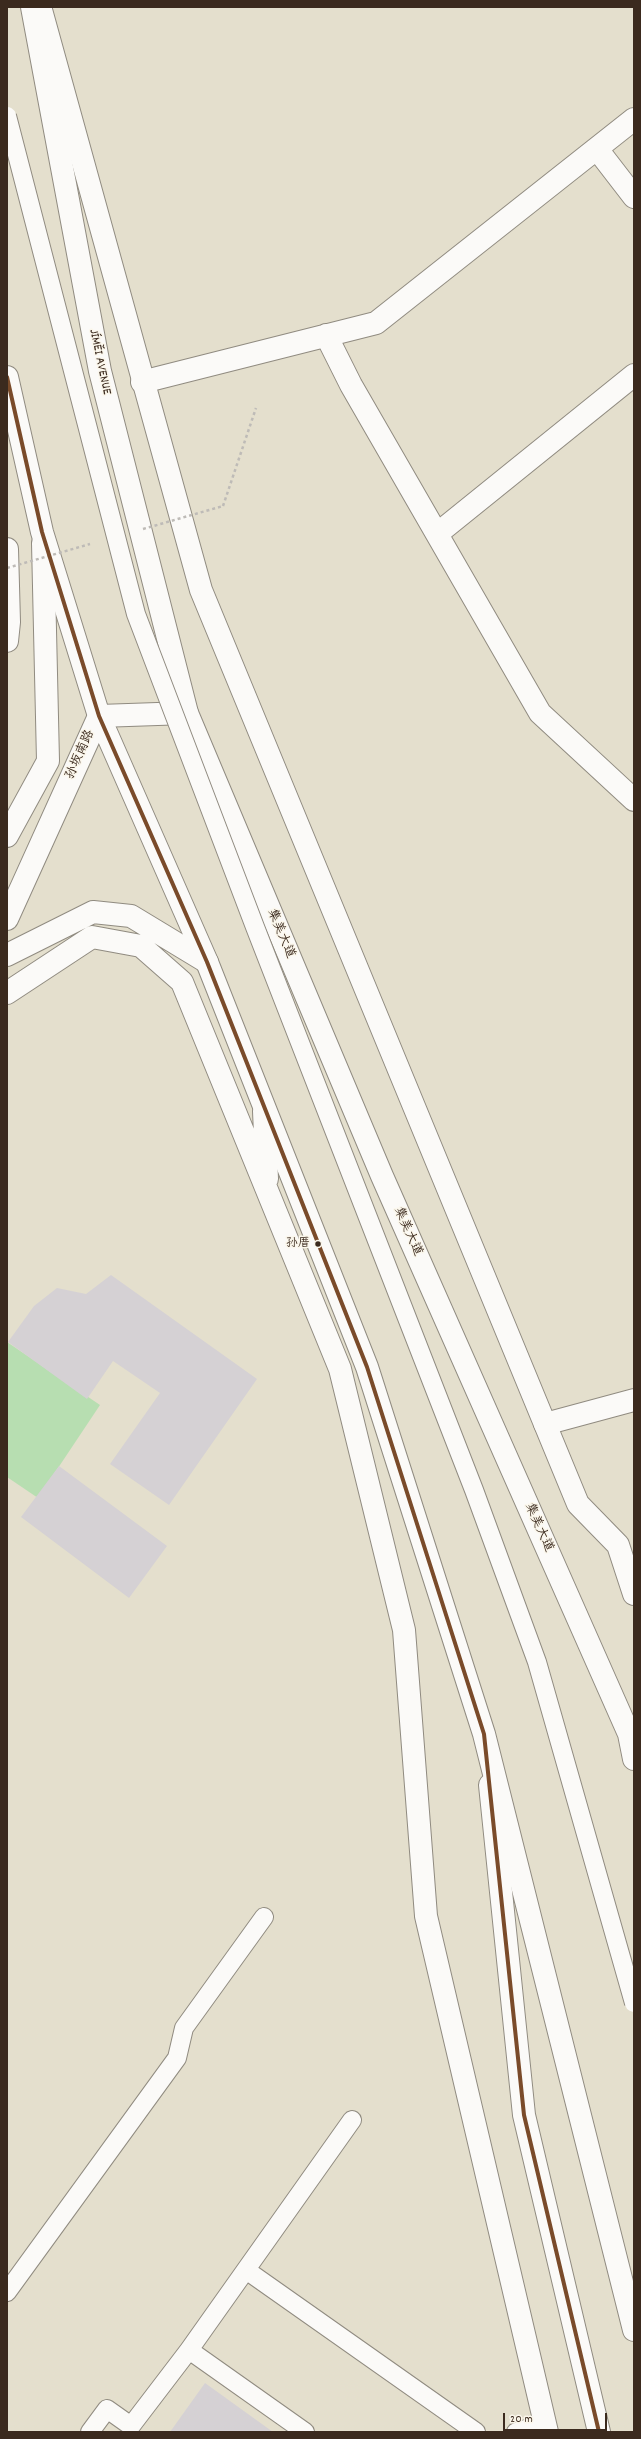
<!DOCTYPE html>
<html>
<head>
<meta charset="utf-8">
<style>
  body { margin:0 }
  #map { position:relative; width:641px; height:2439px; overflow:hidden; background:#e4dfcd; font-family:Dekko,sans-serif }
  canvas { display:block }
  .frame { position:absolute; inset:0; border:8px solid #3b2a1e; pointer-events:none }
  .scale { position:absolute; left:503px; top:2413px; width:104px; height:18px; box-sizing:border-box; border:2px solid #3b2a1e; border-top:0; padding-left:5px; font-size:12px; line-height:14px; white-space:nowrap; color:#3b2a1e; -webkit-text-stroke:3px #fbf7ec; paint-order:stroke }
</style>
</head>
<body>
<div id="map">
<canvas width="641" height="2439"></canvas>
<div class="frame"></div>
<div class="scale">20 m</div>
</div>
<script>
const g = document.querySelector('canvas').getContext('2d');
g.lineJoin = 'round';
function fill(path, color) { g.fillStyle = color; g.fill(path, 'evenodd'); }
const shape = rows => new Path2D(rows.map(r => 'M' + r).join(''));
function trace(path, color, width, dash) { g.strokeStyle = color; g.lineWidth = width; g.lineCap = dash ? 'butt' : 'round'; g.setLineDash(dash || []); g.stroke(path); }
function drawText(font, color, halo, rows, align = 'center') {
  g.font = font + ' Dekko,"LXGW WenKai TC",sans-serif'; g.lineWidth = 3; g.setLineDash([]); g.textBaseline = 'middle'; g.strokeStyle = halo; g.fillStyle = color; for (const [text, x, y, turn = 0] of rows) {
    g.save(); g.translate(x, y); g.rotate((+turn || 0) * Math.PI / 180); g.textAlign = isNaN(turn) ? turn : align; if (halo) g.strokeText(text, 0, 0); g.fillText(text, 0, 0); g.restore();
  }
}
fill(shape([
  [7,1342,100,1405,38,1498,7,1477]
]), '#b7deb1');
fill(shape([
  [111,1275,257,1379,169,1505,110,1464,160,1393,113,1361,87,1399,8,1342,34,1306,57,1288,86,1294],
  [59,1466,167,1546,129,1598,21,1517],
  [205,2383,273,2432,170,2432]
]), '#d5d1d4');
const lane = shape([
  [246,2270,476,2432],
  [7,2292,177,2058,184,2028,264,1917],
  [189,2350,305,2432],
  [90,2432,107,2409,131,2426,189,2350,352,2120],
  [516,2432,545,2423]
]);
const street = shape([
  [597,149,634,197],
  [326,335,351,385,540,713,634,800],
  [142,382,376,323,634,119],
  [437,534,634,375],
  [545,1424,634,1400]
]);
const secondary = shape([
  [41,10,201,590,578,1504,618,1545,634,1594],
  [7,549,9,622,7,641],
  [99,716,187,713],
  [7,836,48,761,43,543],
  [7,919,99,716],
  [7,955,93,912,131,916,207,962],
  [7,993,92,937,141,946,182,982,340,1369,404,1630,426,1916,547,2432],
  [264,1111,267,1179]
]);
const primary = shape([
  [490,1785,524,2115,599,2432]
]);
const highway = shape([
  [32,7,100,371,187,713,382,1176,629,1734,634,1759],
  [7,377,42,532,99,716,207,962,367,1367,484,1734,634,2330]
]);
trace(lane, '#908b80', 20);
trace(street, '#908b80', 24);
trace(secondary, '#908b80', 24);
trace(primary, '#908b80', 24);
trace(highway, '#908b80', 24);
trace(shape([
  [223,506,256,408]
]), '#bebbb7', 2.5, [3, 3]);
trace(lane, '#fbfaf8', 18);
trace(street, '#fbfaf8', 22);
trace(secondary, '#fbfaf8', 22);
trace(primary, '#fbfaf8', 22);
trace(highway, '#fbfaf8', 22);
const laneBridge = shape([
  [7,116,136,614,255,927,474,1490,537,1662,634,2003]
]);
trace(laneBridge, '#908b80', 20, []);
trace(shape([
  [143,529,223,506],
  [7,568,90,544]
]), '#bebbb7', 2.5, [3, 3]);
trace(laneBridge, '#fbfaf8', 18);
trace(shape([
  [7,377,42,532,99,716,207,962,367,1367,484,1734,524,2115,599,2432]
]), '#7a4b2a', 4);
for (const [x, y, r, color] of [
  [318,1244,3.5,"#3b2a1e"]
]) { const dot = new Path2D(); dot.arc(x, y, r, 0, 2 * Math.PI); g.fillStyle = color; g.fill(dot); trace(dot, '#fbf7ec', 1.5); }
drawText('12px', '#3b2a1e', '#fbf7ec', [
  ["孙厝",310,1244]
], 'right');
drawText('13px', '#3b2a1e', '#fbf7ec', [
  ["JÍMĚI AVENUE",99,362,78],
  ["孙坂南路",81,755,-66],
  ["集美大道",280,934,67],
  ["集美大道",407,1232,66],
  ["集美大道",538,1528,66]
]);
</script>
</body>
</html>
